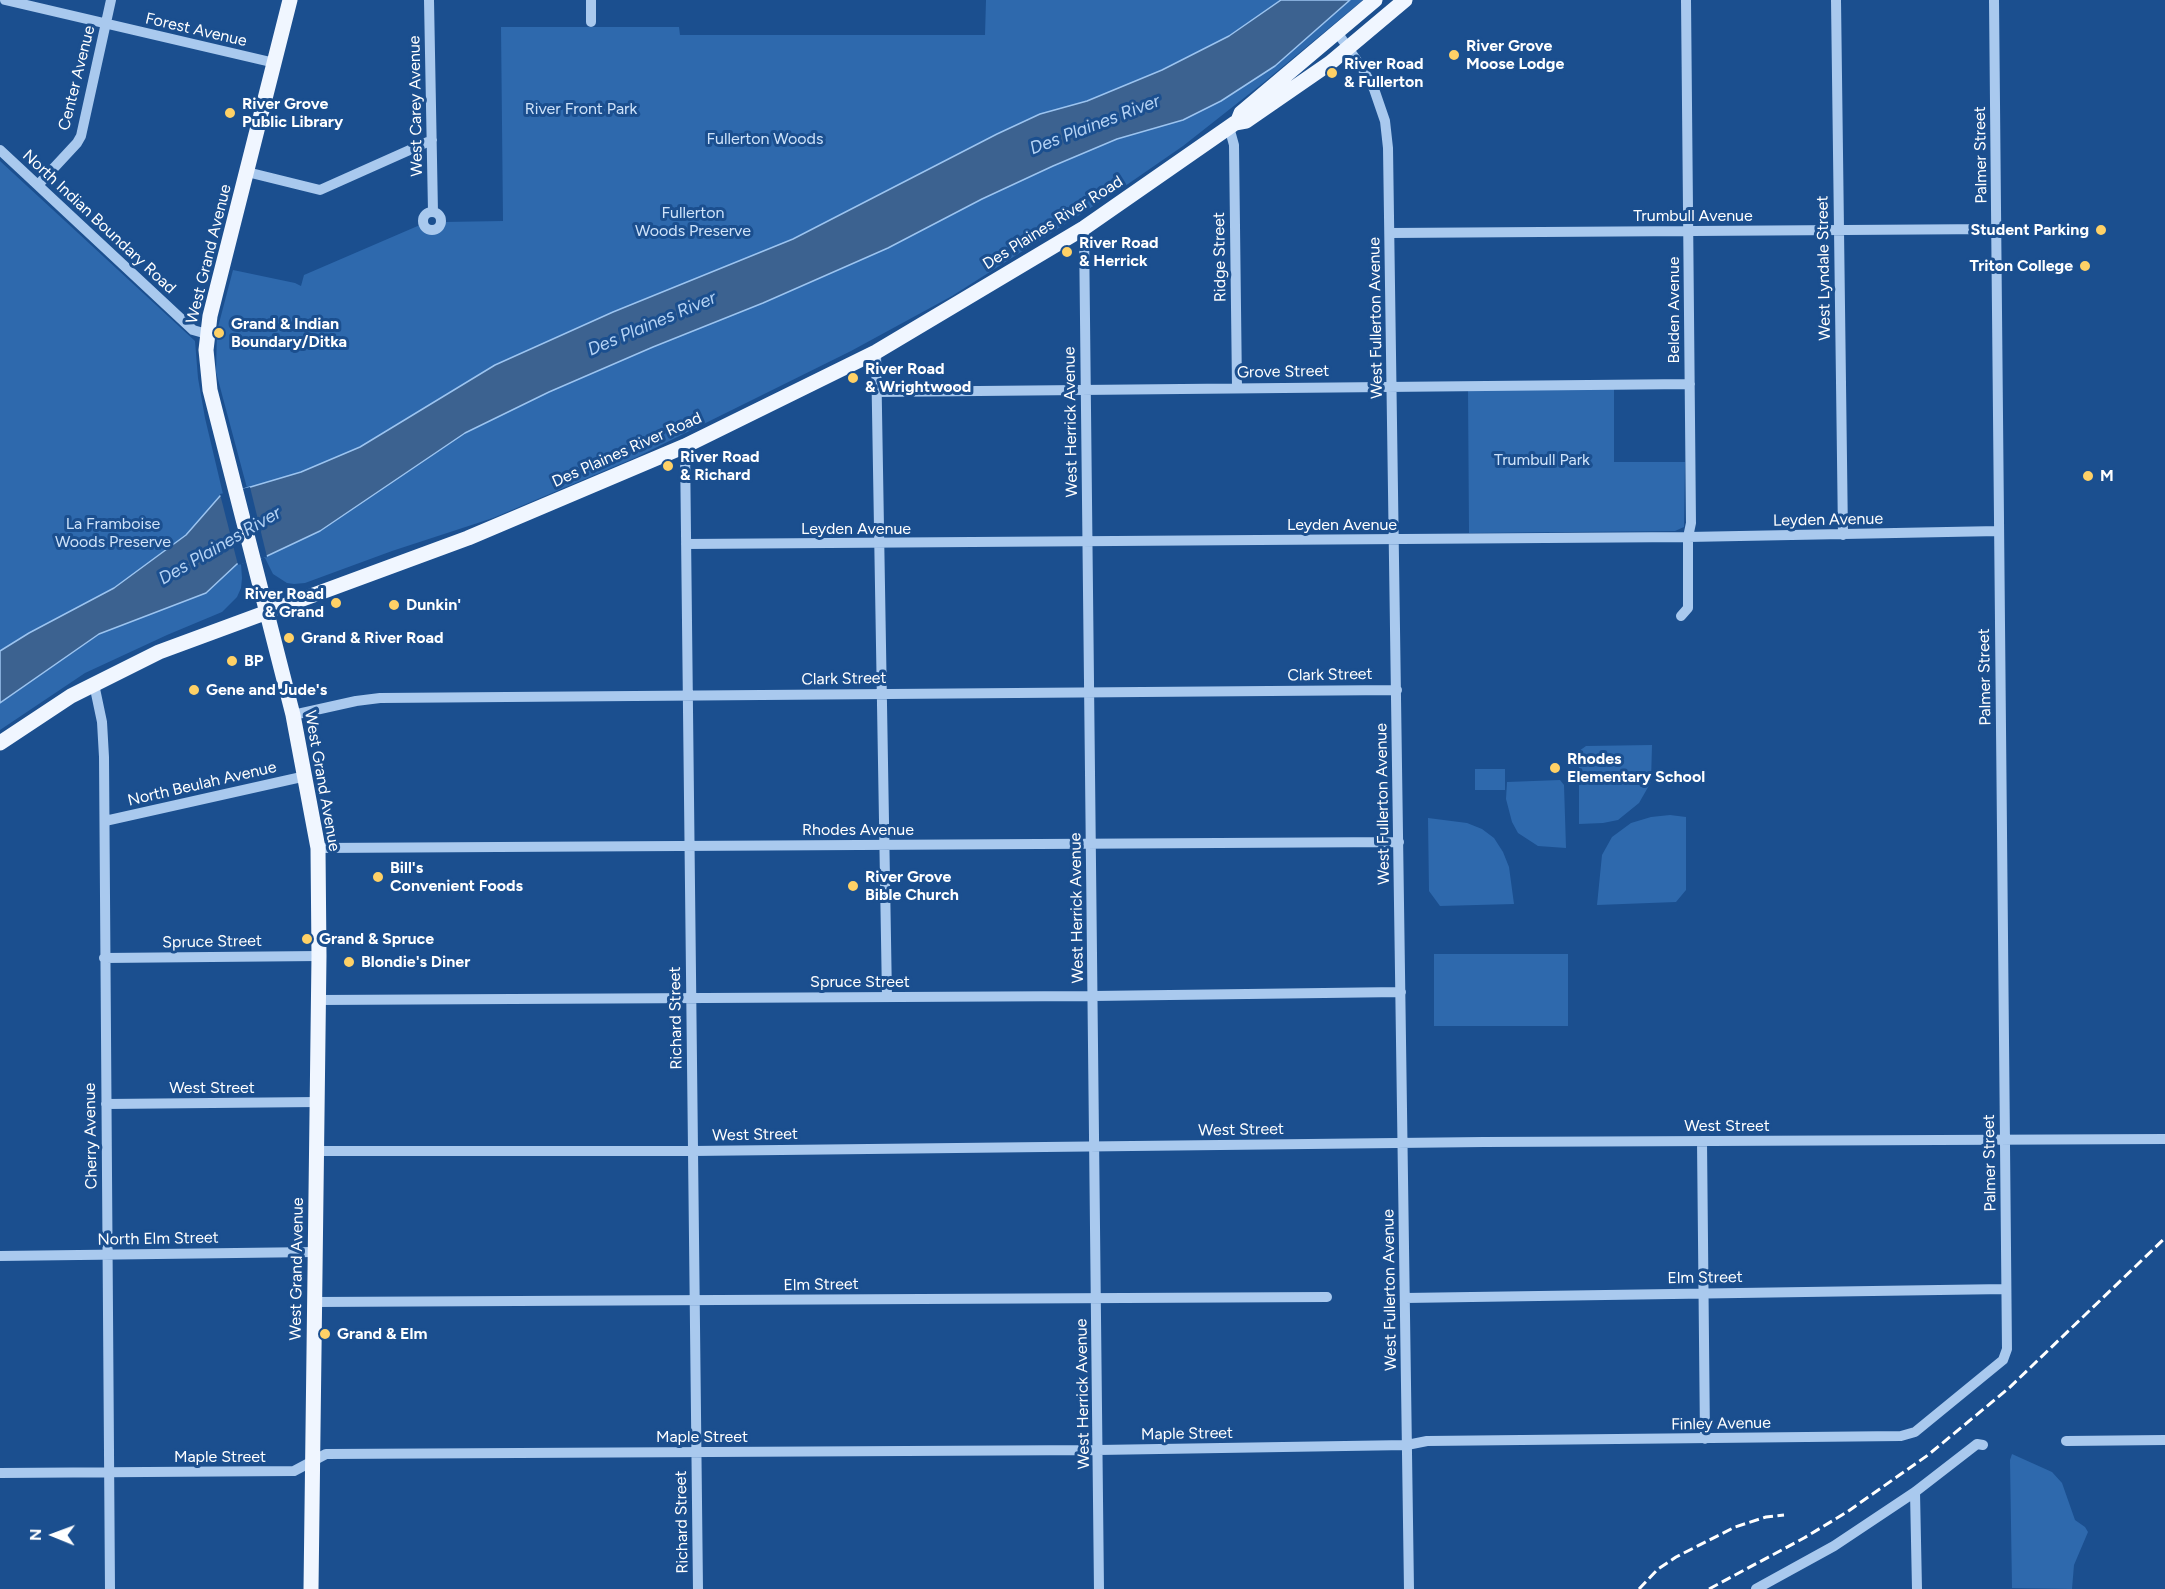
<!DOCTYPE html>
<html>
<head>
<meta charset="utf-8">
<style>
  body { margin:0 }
  #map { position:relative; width:2165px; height:1589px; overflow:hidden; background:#1b4f8f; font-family:Figtree,sans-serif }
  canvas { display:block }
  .north { position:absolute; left:24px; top:1505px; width:60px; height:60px; -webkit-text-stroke:4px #1b4f8f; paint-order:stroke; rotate:271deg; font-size:16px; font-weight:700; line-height:24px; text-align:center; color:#fff }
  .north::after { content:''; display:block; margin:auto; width:21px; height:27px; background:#fff; clip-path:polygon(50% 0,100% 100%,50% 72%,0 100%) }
</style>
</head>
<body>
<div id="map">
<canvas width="2165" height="1589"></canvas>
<div class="north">N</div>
</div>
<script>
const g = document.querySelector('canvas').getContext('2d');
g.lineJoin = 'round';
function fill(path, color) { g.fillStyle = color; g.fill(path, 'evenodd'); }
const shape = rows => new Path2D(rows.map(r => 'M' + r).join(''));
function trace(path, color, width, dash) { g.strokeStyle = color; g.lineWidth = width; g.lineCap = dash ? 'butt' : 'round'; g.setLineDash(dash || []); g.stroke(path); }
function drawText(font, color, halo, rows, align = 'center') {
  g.font = font + ' Figtree,sans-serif'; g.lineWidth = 6; g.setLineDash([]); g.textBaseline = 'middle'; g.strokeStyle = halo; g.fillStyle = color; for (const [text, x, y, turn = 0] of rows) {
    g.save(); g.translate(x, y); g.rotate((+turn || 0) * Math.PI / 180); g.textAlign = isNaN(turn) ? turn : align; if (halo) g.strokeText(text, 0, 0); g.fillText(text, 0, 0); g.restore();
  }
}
fill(shape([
  [986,0,1363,0,1263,83,1183,146,1128,184,952,296,851,351,637,457,493,518,392,551,305,583,294,584,287,583,273,574,265,558,267,557,250,488,247,488,216,372,217,331,233,270,295,283,301,286,304,275,420,225,423,231,433,234,441,229,444,222,503,221,501,27,679,27,680,35,985,35],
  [0,161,195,341,198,378,205,418,223,494,220,494,238,565,241,564,242,578,241,588,237,597,222,612,167,635,85,673,0,730],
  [1614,389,1614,462,1685,462,1684,527,1675,531,1469,533,1468,390],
  [1652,745,1651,782,1639,803,1618,820,1603,823,1579,824,1579,751,1586,746],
  [1475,769,1505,769,1505,790,1475,790],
  [1560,780,1564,785,1566,848,1538,846,1518,833,1512,822,1506,799,1507,782],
  [1670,815,1686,817,1686,890,1676,902,1597,905,1602,855,1612,837,1631,823,1651,817],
  [1428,818,1467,823,1482,829,1494,838,1503,852,1509,867,1514,904,1440,906,1429,891],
  [1568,954,1568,1026,1434,1026,1434,954],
  [2012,1454,2052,1472,2062,1483,2075,1520,2085,1527,2088,1532,2074,1565,2072,1589,2012,1588,2010,1460]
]), '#2e69ad');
const water = shape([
  [1281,0,1350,0,1275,66,1221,101,1183,120,1117,139,1053,166,982,199,888,248,763,303,653,347,549,392,465,433,320,531,267,556,237,564,206,593,99,634,0,703,0,651,29,633,114,588,186,535,220,496,301,472,360,447,495,365,613,312,793,239,997,134,1040,114,1087,101,1162,70,1229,36,1281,0]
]);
fill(water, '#3c6290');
trace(water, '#9cc4f0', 1.5);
fill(shape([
  [250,487,267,557,238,565,220,494]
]), '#1b4f8f');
trace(shape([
  [5,0,275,63],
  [429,0,433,212],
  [591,0,591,22],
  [1836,0,1843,535],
  [1337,32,1362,68,1374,89,1385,121,1388,148,1409,1589],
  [1229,127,1234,145,1237,388],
  [0,150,193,330,207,334],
  [247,172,320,190,432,140],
  [38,185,77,143,81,136,111,0],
  '423 221a9 9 0 1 1 18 0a9 9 0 1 1-18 0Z',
  [1084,228,1099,1589],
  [1390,233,1996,229],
  [876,352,887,997],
  [877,392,1690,384],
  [685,446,698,1589],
  [686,544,1688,537,1999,531],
  [1681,616,1688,608,1688,537,1691,523,1686,0],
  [94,684,102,722,104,757,110,1589],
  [293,715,356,701,380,698,1397,690],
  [105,821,306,776],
  [318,848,1399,842],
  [104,958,319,956],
  [319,1000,1093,996,1401,992],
  [106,1104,318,1102],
  [1702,1141,1705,1439],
  [317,1151,693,1151,1484,1142,2165,1139],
  [0,1256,315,1252],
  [1405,1298,2006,1289],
  [315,1302,1327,1297],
  [2066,1441,2165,1440],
  [0,1473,294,1471,326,1454,1098,1450,1407,1445,1427,1441,1901,1436,1915,1432,2003,1360,2007,1349,1994,0],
  [1915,1492,1917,1589],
  [1756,1589,1834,1546,1915,1492,1977,1444,1983,1445]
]), '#a9c9ee', 10);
trace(shape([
  [290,0,210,316,206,350,210,390,293,715,318,848,319,956,311,1589],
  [1239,118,1241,113,1375,0],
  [0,743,71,696,159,652,468,538,685,446,876,352,1084,228,1235,123,1246,121,1330,63,1405,0]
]), '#f0f6ff', 15);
trace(shape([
  [1639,1589,1658,1569,1676,1557,1735,1527,1766,1517,1784,1515],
  [1709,1589,1804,1538,1847,1512,1928,1455,2009,1388,2165,1238]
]), '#fff', 3, [10, 4.5]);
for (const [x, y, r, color] of [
  [1454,55,6,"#ffd166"],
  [1332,73,6,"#ffd166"],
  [230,113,6,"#ffd166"],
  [2101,230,6,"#ffd166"],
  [1067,252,6,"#ffd166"],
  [2085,266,6,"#ffd166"],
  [219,333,6,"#ffd166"],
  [853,378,6,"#ffd166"],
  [668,466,6,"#ffd166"],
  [2088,476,6,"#ffd166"],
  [336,603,6,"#ffd166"],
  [394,605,6,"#ffd166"],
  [289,638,6,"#ffd166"],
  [232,661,6,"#ffd166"],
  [194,690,6,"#ffd166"],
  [1555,768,6,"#ffd166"],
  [378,877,6,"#ffd166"],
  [853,886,6,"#ffd166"],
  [307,939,6,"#ffd166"],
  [349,962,6,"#ffd166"],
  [325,1334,6,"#ffd166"]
]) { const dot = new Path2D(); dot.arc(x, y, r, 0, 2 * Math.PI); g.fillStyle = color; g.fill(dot); trace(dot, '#1b4f8f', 2); }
drawText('16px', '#fff', '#1b4f8f', [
  ["Forest Avenue",196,30,13],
  ["Center Avenue",77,78,-76],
  ["West Carey Avenue",416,106,-91],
  ["Palmer Street",1981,155,-91],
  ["Trumbull Avenue",1693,216],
  ["North Indian Boundary Road",99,222,43],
  ["Des Plaines River Road",1053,223,-32],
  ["West Grand Avenue",209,254,-76],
  ["Ridge Street",1220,257,-91],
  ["West Lyndale Street",1824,268,-91],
  ["Belden Avenue",1674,310,-90],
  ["West Fullerton Avenue",1376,318,-91],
  ["Grove Street",1283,372,-1],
  ["West Herrick Avenue",1071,422,-91],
  ["Des Plaines River Road",627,450,-24],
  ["Leyden Avenue",1828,520,-1],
  ["Leyden Avenue",1342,525],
  ["Leyden Avenue",856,529],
  ["Clark Street",1330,675,-1],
  ["Palmer Street",1985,677,-91],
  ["Clark Street",844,679,-1],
  ["West Grand Avenue",322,781,80],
  ["North Beulah Avenue",202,784,-13],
  ["West Fullerton Avenue",1383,804,-91],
  ["Rhodes Avenue",858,830],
  ["West Herrick Avenue",1077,908,-91],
  ["Spruce Street",212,942,-1],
  ["Spruce Street",860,982],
  ["Richard Street",676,1018,-91],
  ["West Street",212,1088],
  ["West Street",1727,1126],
  ["West Street",1241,1130,-1],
  ["West Street",755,1135,-1],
  ["Cherry Avenue",91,1136,-91],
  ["Palmer Street",1990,1163,-91],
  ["North Elm Street",158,1239,-1],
  ["West Grand Avenue",297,1269,-89],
  ["Elm Street",1705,1278,-1],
  ["Elm Street",821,1285,-1],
  ["West Fullerton Avenue",1390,1290,-91],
  ["West Herrick Avenue",1083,1394,-91],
  ["Finley Avenue",1721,1424,-1],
  ["Maple Street",1187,1434,-1],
  ["Maple Street",702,1437],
  ["Maple Street",220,1457],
  ["Richard Street",682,1522,-91]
]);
drawText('bold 16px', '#fff', '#1b4f8f', [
  ["River Grove",1466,46],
  ["Moose Lodge",1466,64],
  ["River Road",1344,64],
  ["& Fullerton",1344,82],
  ["River Grove",242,104],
  ["Public Library",242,122],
  ["Student Parking",2089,230,"right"],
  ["River Road",1079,243],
  ["& Herrick",1079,261],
  ["Triton College",2073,266,"right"],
  ["Grand & Indian",231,324],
  ["Boundary/Ditka",231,342],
  ["River Road",865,369],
  ["& Wrightwood",865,387],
  ["River Road",680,457],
  ["& Richard",680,475],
  ["M",2100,476],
  ["River Road",324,594,"right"],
  ["& Grand",324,612,"right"],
  ["Dunkin'",406,605],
  ["Grand & River Road",301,638],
  ["BP",244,661],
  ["Gene and Jude's",206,690],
  ["Rhodes",1567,759],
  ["Elementary School",1567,777],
  ["Bill's",390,868],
  ["Convenient Foods",390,886],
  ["River Grove",865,877],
  ["Bible Church",865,895],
  ["Grand & Spruce",319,939],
  ["Blondie's Diner",361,962],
  ["Grand & Elm",337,1334]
], 'left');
drawText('16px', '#cfe3fa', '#1b4f8f', [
  ["River Front Park",581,109],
  ["Fullerton Woods",765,139],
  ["Fullerton",693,213],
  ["Woods Preserve",693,231],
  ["Trumbull Park",1542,460],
  ["La Framboise",113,524],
  ["Woods Preserve",113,542]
]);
drawText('italic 18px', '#b5d3f5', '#1b4f8f', [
  ["Des Plaines River",1095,125,-21],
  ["Des Plaines River",652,324,-23],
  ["Des Plaines River",220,546,-30]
]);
</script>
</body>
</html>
